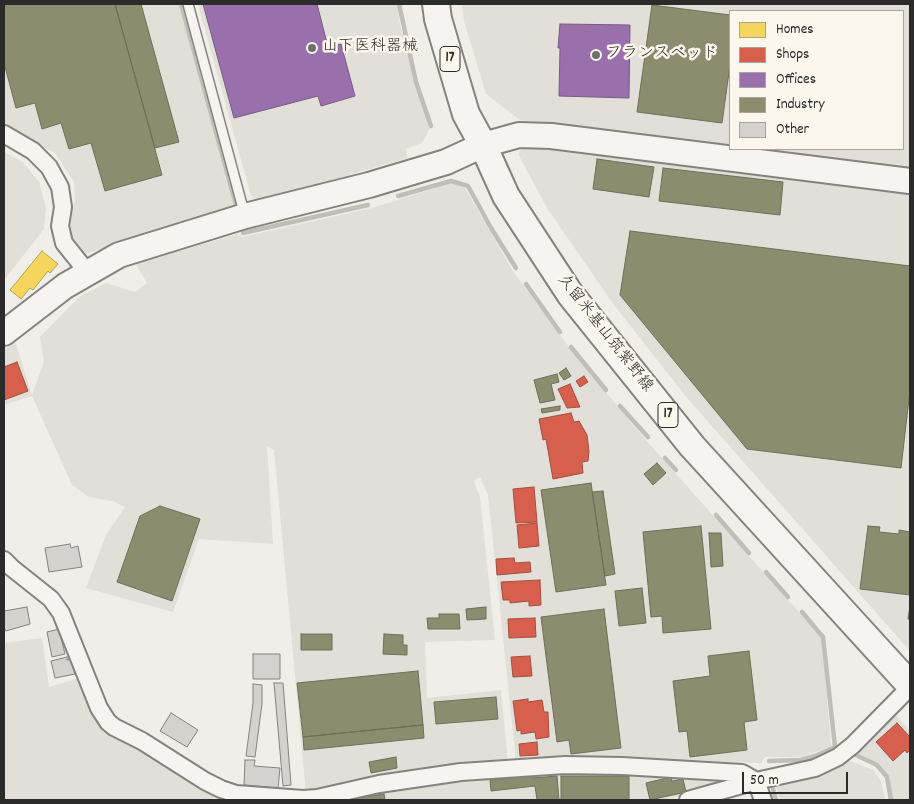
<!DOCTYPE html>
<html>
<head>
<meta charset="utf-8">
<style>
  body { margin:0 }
  #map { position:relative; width:914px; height:804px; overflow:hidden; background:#f0eee8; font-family:Dekko,sans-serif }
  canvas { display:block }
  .frame { position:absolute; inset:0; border:5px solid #2b2b2b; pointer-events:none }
  .legend { position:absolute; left:729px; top:10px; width:175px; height:140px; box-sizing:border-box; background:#fbf7ec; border:1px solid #a8a59f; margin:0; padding:6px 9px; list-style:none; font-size:15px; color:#2b2b2b }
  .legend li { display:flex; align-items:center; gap:10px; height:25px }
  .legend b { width:25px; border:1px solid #a8a59f }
  .scale { position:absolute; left:742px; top:772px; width:106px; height:22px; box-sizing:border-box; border:2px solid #2b2b2b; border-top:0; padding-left:6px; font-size:15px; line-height:18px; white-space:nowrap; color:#2b2b2b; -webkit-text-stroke:4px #fbf7ec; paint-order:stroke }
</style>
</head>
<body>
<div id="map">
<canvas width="914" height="804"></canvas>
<div class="frame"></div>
<ul class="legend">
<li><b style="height:14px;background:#f6d55c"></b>Homes</li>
<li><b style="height:14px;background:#d6604d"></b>Shops</li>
<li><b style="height:14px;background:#9970ab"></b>Offices</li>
<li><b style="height:14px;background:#8c8c6e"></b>Industry</li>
<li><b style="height:14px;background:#d4d2ce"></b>Other</li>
</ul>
<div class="scale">50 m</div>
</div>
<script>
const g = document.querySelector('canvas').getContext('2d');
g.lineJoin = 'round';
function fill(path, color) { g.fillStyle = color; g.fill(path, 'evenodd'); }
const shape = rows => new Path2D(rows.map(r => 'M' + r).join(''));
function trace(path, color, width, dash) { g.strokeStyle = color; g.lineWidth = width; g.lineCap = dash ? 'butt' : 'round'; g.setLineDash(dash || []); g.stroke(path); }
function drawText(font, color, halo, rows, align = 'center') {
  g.font = font + ' Dekko,"Klee One",sans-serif'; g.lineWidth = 5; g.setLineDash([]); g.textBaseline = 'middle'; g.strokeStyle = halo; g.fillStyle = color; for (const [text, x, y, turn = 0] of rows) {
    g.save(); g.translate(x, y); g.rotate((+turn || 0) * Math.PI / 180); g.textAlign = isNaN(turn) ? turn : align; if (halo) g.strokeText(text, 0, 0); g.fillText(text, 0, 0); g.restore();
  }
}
fill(shape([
  [4,4,183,4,239,206,82,255,71,242,67,231,75,199,74,182,55,153,10,132,4,125],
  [198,4,397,4,400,24,415,82,430,128,422,143,406,149,407,158,260,201,251,196],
  [462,4,910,4,910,169,749,149,903,149,903,11,730,11,730,146,520,120,486,94,464,21],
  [525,143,910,189,910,651,688,399,614,305,547,208,518,154],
  [4,152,23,162,39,182,46,208,44,229,4,280],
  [452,183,465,188,513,271,571,350,645,439,822,638,831,747,801,757,765,757,761,763,622,760,516,761,488,495,480,477,474,481,480,497,495,640,425,642,427,698,501,690,508,762,306,793,274,450,267,446,273,544,199,539,173,612,86,588,106,535,125,507,112,501,89,497,72,485,32,396,4,405,4,350,15,341,32,395,44,362,40,337,79,297,106,283,135,292,147,283,136,264,237,234,242,237,372,208],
  [42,638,49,687,80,678,109,733,158,755,210,791,215,800,4,800,4,643],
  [896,715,910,731,910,800,892,800,888,776,880,764,855,752],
  [848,760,873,770,881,781,885,800,780,800,776,787,817,777],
  [569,772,709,775,715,780,715,787,665,800,328,800,461,778]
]), '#e1dfd7');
const homes = shape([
  [42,251,58,264,50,273,48,271,33,290,30,288,21,299,10,290,42,251]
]);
fill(homes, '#f6d55c');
trace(homes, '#b9a24d', 1);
const shops = shape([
  [17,362,28,391,4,400,4,367,17,362],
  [584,376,588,382,580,387,576,381,584,376],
  [570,384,580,407,567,408,558,389,570,384],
  [571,413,574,422,579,421,587,435,589,451,588,461,582,462,583,473,553,479,546,439,543,440,539,419,571,413],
  [534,487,537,522,516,523,513,489,534,487],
  [537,523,539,546,519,548,517,525,537,523],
  [514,558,515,563,530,562,531,572,497,575,496,559,514,558],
  [540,580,541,605,529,606,529,601,510,603,510,600,503,600,501,582,540,580],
  [535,618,536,637,509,638,508,619,535,618],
  [530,656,532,676,513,677,511,657,530,656],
  [528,699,528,702,542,700,544,712,548,712,549,737,536,739,535,732,521,734,521,730,517,731,513,701,528,699],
  [897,723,910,737,910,750,907,753,905,750,893,761,876,742,897,723],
  [537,742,538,755,520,756,519,744,537,742]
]);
fill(shops, '#d6604d');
trace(shops, '#a35043', 1);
const offices = shape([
  [203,4,317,4,328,47,341,44,355,96,321,106,318,96,234,118,203,4],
  [560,24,630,25,629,98,559,96,560,48,558,48,560,24]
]);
fill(offices, '#9970ab');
trace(offices, '#785b85', 1);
const industry = shape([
  [4,4,115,4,162,175,105,191,91,143,69,149,61,123,42,129,35,103,16,108,4,63,4,4],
  [115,4,141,4,179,142,155,148,115,4],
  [652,5,730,15,730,65,722,123,637,112,652,5],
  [597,159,654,167,649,197,593,189,597,159],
  [663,168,783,182,780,215,659,201,663,168],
  [630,231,910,266,910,390,901,468,747,449,620,295,630,231],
  [566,368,571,376,564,380,559,373,566,368],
  [557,374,559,382,551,384,555,400,540,403,534,380,557,374],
  [560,406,560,410,542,413,541,409,560,406],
  [657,463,666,473,653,485,644,474,657,463],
  [591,483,606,585,556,592,541,490,591,483],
  [603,491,615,574,605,576,592,492,603,491],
  [160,506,200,519,172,601,117,582,140,516,160,506],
  [701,526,711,629,663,633,662,616,651,617,643,532,701,526],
  [868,526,880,527,879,532,899,534,899,530,910,532,910,595,860,589,868,526],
  [709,533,721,533,723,566,711,567,709,533],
  [642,588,646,623,619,626,615,591,642,588],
  [910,606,910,620,908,619,910,606],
  [486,607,486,619,467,620,466,609,486,607],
  [604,609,621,748,571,754,569,740,557,742,541,617,604,609],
  [439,614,459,614,460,629,428,629,427,618,439,618,439,614],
  [301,634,332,634,332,650,301,650,301,634],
  [384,634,403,635,403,645,407,645,407,655,383,654,384,634],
  [749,651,757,720,744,722,747,750,690,757,687,731,679,732,673,681,710,676,708,656,749,651],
  [418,671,423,725,303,737,297,683,418,671],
  [496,697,498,719,436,724,434,702,496,697],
  [423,725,424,738,304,750,303,737,423,725],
  [396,757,397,768,371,773,369,762,396,757],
  [533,776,533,778,557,776,559,800,537,800,535,786,491,791,490,780,533,776],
  [561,776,629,776,629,800,561,800,561,776],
  [671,777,672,781,683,779,686,792,650,800,646,783,671,777],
  [384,794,385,800,342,800,384,794]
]);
fill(industry, '#8c8c6e');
trace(industry, '#6f6f5a', 1);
trace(shape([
  [181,4,236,205],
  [399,4,416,82,431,126],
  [398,196,451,181,468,186,491,228,516,268],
  [243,233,368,205],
  [526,284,560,332],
  [571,347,606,390],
  [620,406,648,437],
  [665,458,676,470],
  [716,515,749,553],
  [766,572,788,597],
  [854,754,877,765,887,777,891,800],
  [769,761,801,760,815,756,835,747,823,637,802,612],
  [773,789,776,800]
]), '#c0beb7', 4.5);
const building = shape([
  [70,544,71,548,78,546,82,567,49,572,45,548,70,544],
  [27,607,30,624,6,631,4,628,4,611,27,607],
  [59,629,65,654,52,657,47,632,59,629],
  [253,654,280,654,280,679,253,679,253,654],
  [67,657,67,660,71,659,75,674,55,678,51,661,67,657],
  [274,683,283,683,291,785,283,786,274,683],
  [253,684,262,685,262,704,255,757,246,756,253,703,253,684],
  [171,713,198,730,187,747,160,731,171,713],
  [245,760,255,760,254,766,280,768,278,788,244,785,245,760]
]);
fill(building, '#d4d2ce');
trace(building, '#848380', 1);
const lane = shape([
  [188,4,245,216]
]);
const street = shape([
  [4,134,33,151,49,167,60,187,63,207,60,226,64,243,80,263,85,275],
  [4,560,12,568,51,599,61,613,99,708,108,722,114,727,142,741,205,781,221,789,236,794,303,799,317,798,379,784,461,772,565,765,622,766,742,773,756,781,763,800],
  [688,800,756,781,815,768,838,757,853,745,910,687]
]);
const secondary = shape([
  [4,333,65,286,119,255,245,216,369,185,446,162,483,145,519,135,551,136,910,181]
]);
const primary = shape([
  [436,4,438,19,466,114,483,145,506,196,570,294,692,446,910,685]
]);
trace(lane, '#848380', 12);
trace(street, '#848380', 20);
trace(secondary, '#848380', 28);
trace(primary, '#848380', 30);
trace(lane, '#f5f4f0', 9);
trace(street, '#f5f4f0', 16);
trace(secondary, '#f5f4f0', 24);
trace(primary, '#f5f4f0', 26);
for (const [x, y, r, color] of [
  [312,48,5,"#706f6d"],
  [596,55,5,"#706f6d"]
]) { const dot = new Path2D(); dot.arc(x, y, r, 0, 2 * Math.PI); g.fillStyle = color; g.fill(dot); trace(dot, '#fbf7ec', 2); }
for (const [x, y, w] of [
  [450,59,20],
  [668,415,20]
]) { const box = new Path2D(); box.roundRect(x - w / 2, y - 12.5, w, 25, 4); g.fillStyle = '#fbf7ec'; g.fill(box); trace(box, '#2b2b2b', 1); }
drawText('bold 15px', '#2b2b2b', null, [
  ["17",450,59],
  ["17",668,415]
]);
drawText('16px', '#2b2b2b', '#fbf7ec', [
  ["山下医科器械",322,48],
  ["フランスベッド",606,55]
], 'left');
drawText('16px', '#2b2b2b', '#fbf7ec', [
  ["久留米基山筑紫野線",604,334,52]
]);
</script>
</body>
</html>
